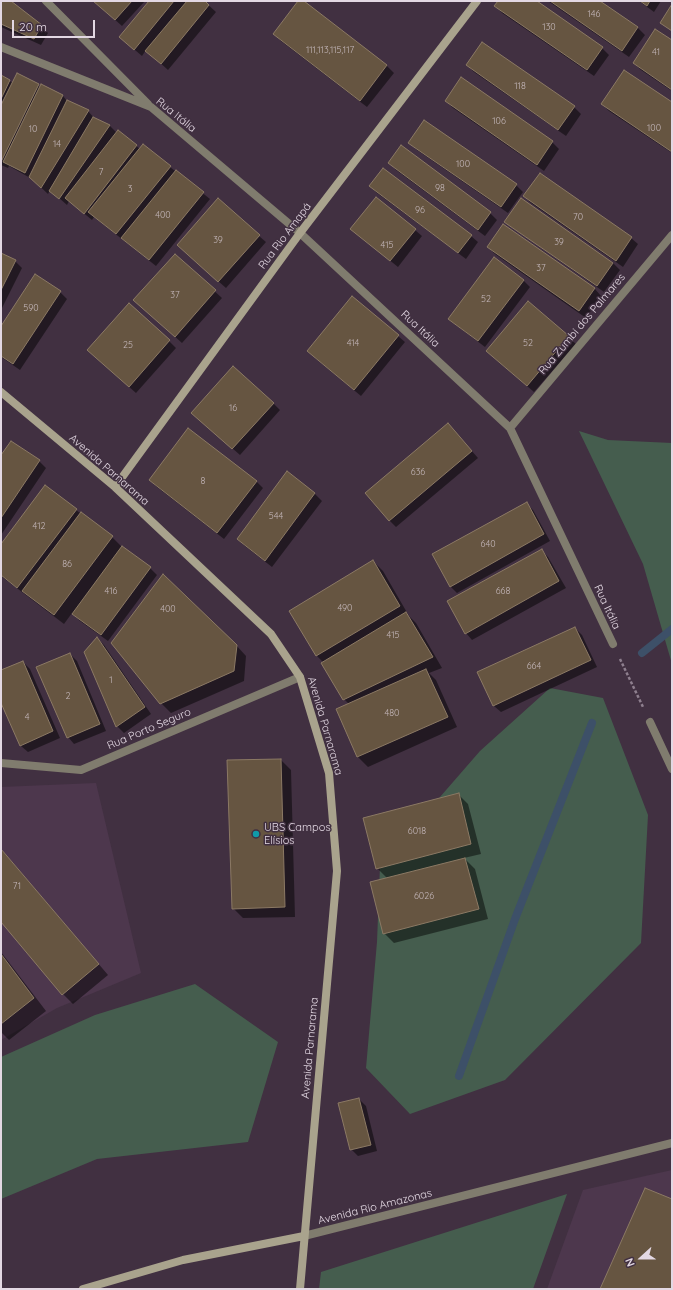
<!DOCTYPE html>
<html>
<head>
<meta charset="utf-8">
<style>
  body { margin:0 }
  #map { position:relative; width:673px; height:1290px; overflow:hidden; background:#413041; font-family:Quicksand,sans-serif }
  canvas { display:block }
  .frame { position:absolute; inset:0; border:2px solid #e3d8e3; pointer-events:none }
  .north { position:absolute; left:621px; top:1238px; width:40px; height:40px; -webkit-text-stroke:3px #413041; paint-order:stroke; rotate:249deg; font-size:11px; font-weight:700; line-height:16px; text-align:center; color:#e3d8e3 }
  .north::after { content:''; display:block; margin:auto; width:14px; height:18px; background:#e3d8e3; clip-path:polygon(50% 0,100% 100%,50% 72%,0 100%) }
  .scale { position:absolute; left:12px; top:20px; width:83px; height:18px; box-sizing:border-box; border:2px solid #e3d8e3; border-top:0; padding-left:5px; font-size:12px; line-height:14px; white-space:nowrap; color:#e3d8e3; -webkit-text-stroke:3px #413041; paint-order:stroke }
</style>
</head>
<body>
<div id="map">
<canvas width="673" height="1290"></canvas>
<div class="frame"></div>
<div class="north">N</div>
<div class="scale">20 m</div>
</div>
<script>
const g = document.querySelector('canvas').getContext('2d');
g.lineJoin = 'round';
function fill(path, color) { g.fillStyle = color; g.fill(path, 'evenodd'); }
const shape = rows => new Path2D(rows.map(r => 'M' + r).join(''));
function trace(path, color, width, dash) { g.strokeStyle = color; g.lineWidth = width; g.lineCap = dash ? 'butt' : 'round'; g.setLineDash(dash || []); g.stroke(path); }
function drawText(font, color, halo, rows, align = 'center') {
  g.font = font + ' Quicksand,sans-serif'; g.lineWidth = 3; g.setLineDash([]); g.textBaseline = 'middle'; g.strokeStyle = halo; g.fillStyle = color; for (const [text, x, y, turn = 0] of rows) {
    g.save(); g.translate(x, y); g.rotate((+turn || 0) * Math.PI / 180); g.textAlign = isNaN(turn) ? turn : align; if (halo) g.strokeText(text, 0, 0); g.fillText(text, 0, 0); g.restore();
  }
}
fill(shape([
  [96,783,141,973,57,1008,1,1040,1,787],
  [672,1170,672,1289,547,1289,583,1190]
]), '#4d374d');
fill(shape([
  [579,431,608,440,672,443,672,664,643,564],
  [550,688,603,698,648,815,641,943,505,1080,410,1114,366,1068,377,942,380,866,480,751],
  [195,984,278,1042,248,1142,97,1159,1,1199,1,1057,95,1015],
  [567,1194,533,1289,319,1289,321,1272]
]), '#455d4e');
fill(shape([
  [1,1,9,1,41,26,48,33,41,45,1,27],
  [94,1,145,1,122,26],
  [150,1,204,1,216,12,168,70,146,50,142,56,128,44],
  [299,1,302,1,387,66,394,73,367,107,281,41,274,34],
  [499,1,535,1,602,48,609,55,594,76,502,13,496,6],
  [548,1,598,1,638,28,645,35,629,57],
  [639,1,661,1,654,12],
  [672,42,672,91,641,70,634,63],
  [467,65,574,107,581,114,566,136,474,72],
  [1,76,13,83,38,85,41,88,42,86,63,96,67,101,88,111,95,119,110,126,117,133,118,131,140,149,170,167,210,199,156,266,94,217,92,220,69,201,67,205,50,190,48,194,32,179,9,166,8,168,1,165],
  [461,78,552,142,559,149,544,171,453,108,446,101],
  [602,104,672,104,672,153,609,111],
  [410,143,516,185,523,192,508,213,417,150],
  [390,163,490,213,497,220,485,236,396,170],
  [370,186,471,236,478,242,466,259,377,193],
  [524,196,631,238,638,244,623,267,531,203],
  [506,222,613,263,620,270,604,292,513,228],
  [503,225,595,289,601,296,586,318,495,254,488,247],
  [351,229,415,230,422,236,398,267],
  [259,236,266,242,226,288,185,252],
  [1,254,15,261,22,268,1,310],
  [175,255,222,298,182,343,142,307],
  [523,280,530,287,485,347,456,325,449,319],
  [60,292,67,299,20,370,1,357,1,327],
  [528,303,576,344,534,392,494,358],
  [398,336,405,342,361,396,315,358],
  [169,341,176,348,136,393,95,357],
  [273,403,280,410,240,455,199,419],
  [448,424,478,458,396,527,389,520],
  [1,457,39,461,46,468,1,535],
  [287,473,315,494,322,501,272,567,245,546,238,539],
  [150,480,256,481,263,488,224,539,157,487],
  [526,503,533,510,550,541,457,593,450,586],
  [76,510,112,537,122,547,150,568,157,575,108,641,80,621,72,613,64,624,1,576,1,545],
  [541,550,548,557,566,588,472,640,466,633],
  [373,561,383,571,409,616,416,623,442,668,429,673,436,680,457,727,368,767,358,757,337,709,349,704,344,699,323,662,317,656],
  [575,628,582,635,597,667,501,712,494,706],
  [97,638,104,645,151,714,124,733,117,726],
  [236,645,246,656,244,681,171,713,161,703],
  [70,654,77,661,106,731,74,744,68,737],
  [23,662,30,669,60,738,28,752,21,746,1,700,1,671],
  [281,760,291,770,295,917,243,918,233,908],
  [458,794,468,804,481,854,464,858,475,869,488,919,394,943,384,933,388,879,377,868],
  [1,849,108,975,73,1004,63,994,1,921],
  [1,952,46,1011,9,1040,1,1032],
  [359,1099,366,1106,377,1151,358,1156,351,1149]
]), '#0007');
trace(shape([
  [642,653,672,629],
  [459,1076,515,919,592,723]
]), '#3d5068', 8);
const building = shape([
  [1,1,11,1,42,25,34,39,1,24,1,1],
  [93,1,132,1,115,20,93,1],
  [149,1,174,1,134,50,119,37,149,1],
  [187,1,205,1,209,5,161,64,145,51,187,1],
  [298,1,304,1,387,65,360,101,273,34,298,1],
  [498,1,537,1,603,47,587,70,494,6,498,1],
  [550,1,600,1,638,27,622,51,550,1],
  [640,1,650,1,647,6,640,1],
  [672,4,672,31,660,23,672,4],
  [655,29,672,40,672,90,633,63,655,29],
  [482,42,575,106,558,130,466,65,482,42],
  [624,70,672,102,672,152,601,104,624,70],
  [17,73,39,84,1,162,1,105,17,73],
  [1,75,10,80,1,99,1,75],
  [461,77,553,141,537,165,445,101,461,77],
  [41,84,63,95,25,173,3,162,41,84],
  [67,100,89,110,41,188,29,177,67,100],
  [93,117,110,125,59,199,49,191,93,117],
  [424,120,517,184,501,207,408,143,424,120],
  [118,130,137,145,84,214,65,198,118,130],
  [143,144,171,166,116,234,88,212,143,144],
  [401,145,491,212,478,230,388,163,401,145],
  [383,168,472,235,458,253,369,186,383,168],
  [176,170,204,192,149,260,121,238,176,170],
  [540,173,632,237,616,261,523,196,540,173],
  [376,197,416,229,390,261,350,229,376,197],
  [218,198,260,235,218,282,177,245,218,198],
  [521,198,613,263,597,286,504,222,521,198],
  [503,224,595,288,579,311,487,247,503,224],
  [1,253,16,260,1,290,1,253],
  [175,254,216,290,175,337,133,300,175,254],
  [494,257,524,280,478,341,448,319,494,257],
  [35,274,61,291,13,364,1,356,1,326,35,274],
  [352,296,399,335,354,390,307,351,352,296],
  [528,301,569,336,527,386,486,351,528,301],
  [129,303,170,340,129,387,87,350,129,303],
  [233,366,274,403,232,449,191,413,233,366],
  [448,423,472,451,389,521,365,493,448,423],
  [188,428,257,481,217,533,149,480,188,428],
  [11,441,40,460,1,518,1,455,11,441],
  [287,471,315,493,265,561,237,539,287,471],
  [45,485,77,509,17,588,1,575,1,544,45,485],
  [527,502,544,534,450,587,432,554,527,502],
  [81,512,113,536,54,615,22,591,81,512],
  [122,546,151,567,101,635,72,614,122,546],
  [542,549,559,581,465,634,447,601,542,549],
  [373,560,400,606,316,656,289,611,373,560],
  [163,574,237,645,234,671,160,704,111,643,163,574],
  [406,612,433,657,343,700,321,663,406,612],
  [575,627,591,660,493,706,477,672,575,627],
  [97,637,145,707,116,727,84,652,97,637],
  [70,653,100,724,67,738,36,667,70,653],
  [23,661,53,731,20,746,1,703,1,670,23,661],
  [426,669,448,717,357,757,336,709,426,669],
  [281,759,285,907,232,909,227,760,281,759],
  [459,793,471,844,376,869,363,818,459,793],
  [1,849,99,964,62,995,1,922,1,849],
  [465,858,479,909,383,934,370,882,465,858],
  [1,954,34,998,1,1024,1,954],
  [359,1098,371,1145,350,1150,338,1103,359,1098],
  [645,1188,672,1199,672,1289,600,1289,645,1188]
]);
fill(building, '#665541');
trace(building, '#8b7964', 1);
trace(shape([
  [620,659,643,707]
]), '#8e7f8e', 2.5, [3, 2]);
trace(shape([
  [46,1,148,104],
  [1,47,151,107,300,233,510,428,613,644],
  [510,428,672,235],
  [650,722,672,769],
  [1,763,81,770,300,677],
  [304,1236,672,1143]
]), '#807c6e', 8);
trace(shape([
  [1,392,115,487,271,634,300,677,329,773,337,871,300,1289],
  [115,487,300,233,477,1],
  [83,1289,183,1260,304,1236]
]), '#a9a38d', 8);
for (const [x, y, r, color] of [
  [256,834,4,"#0f9aa8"]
]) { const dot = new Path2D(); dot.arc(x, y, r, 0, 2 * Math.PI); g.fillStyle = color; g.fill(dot); trace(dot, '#413041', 1.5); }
drawText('9px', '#c4b7ba', null, [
  ["146",594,14],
  ["130",549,27],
  ["111,113,115,117",330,50],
  ["41",656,52],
  ["118",520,86],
  ["106",499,121],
  ["100",654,128],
  ["10",33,129],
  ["14",57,144],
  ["100",463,164],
  ["7",101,172],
  ["98",440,188],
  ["3",130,189],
  ["96",420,210],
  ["400",163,215],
  ["70",578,217],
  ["39",218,240],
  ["39",559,242],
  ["415",387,245],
  ["37",541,268],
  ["37",175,295],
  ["52",486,299],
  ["590",31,308],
  ["414",353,343],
  ["52",528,343],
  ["25",128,345],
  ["16",233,408],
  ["636",418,472],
  ["8",203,481],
  ["544",276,516],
  ["412",39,526],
  ["640",488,544],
  ["86",67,564],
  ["416",111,591],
  ["668",503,591],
  ["490",345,608],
  ["400",168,609],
  ["415",393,635],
  ["664",534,666],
  ["1",111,680],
  ["2",68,696],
  ["480",392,713],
  ["4",27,717],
  ["6018",417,831],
  ["71",17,886],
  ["6026",424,896]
]);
drawText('11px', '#e3d8e3', '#413041', [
  ["Rua Itália",176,115,39],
  ["Rua Rio Amapá",285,236,-53],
  ["Rua Zumbi dos Palmares",582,324,-50],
  ["Rua Itália",420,329,43],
  ["Avenida Parnarama",109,470,41],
  ["Rua Itália",607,607,65],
  ["Avenida Parnarama",325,726,74],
  ["Rua Porto Seguro",149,729,-23],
  ["Avenida Parnarama",310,1048,-85],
  ["Avenida Rio Amazonas",375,1207,-14]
]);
drawText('11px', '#e3d8e3', '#413041', [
  ["UBS Campos",264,828],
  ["Elísios",264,841]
], 'left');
</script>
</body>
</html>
